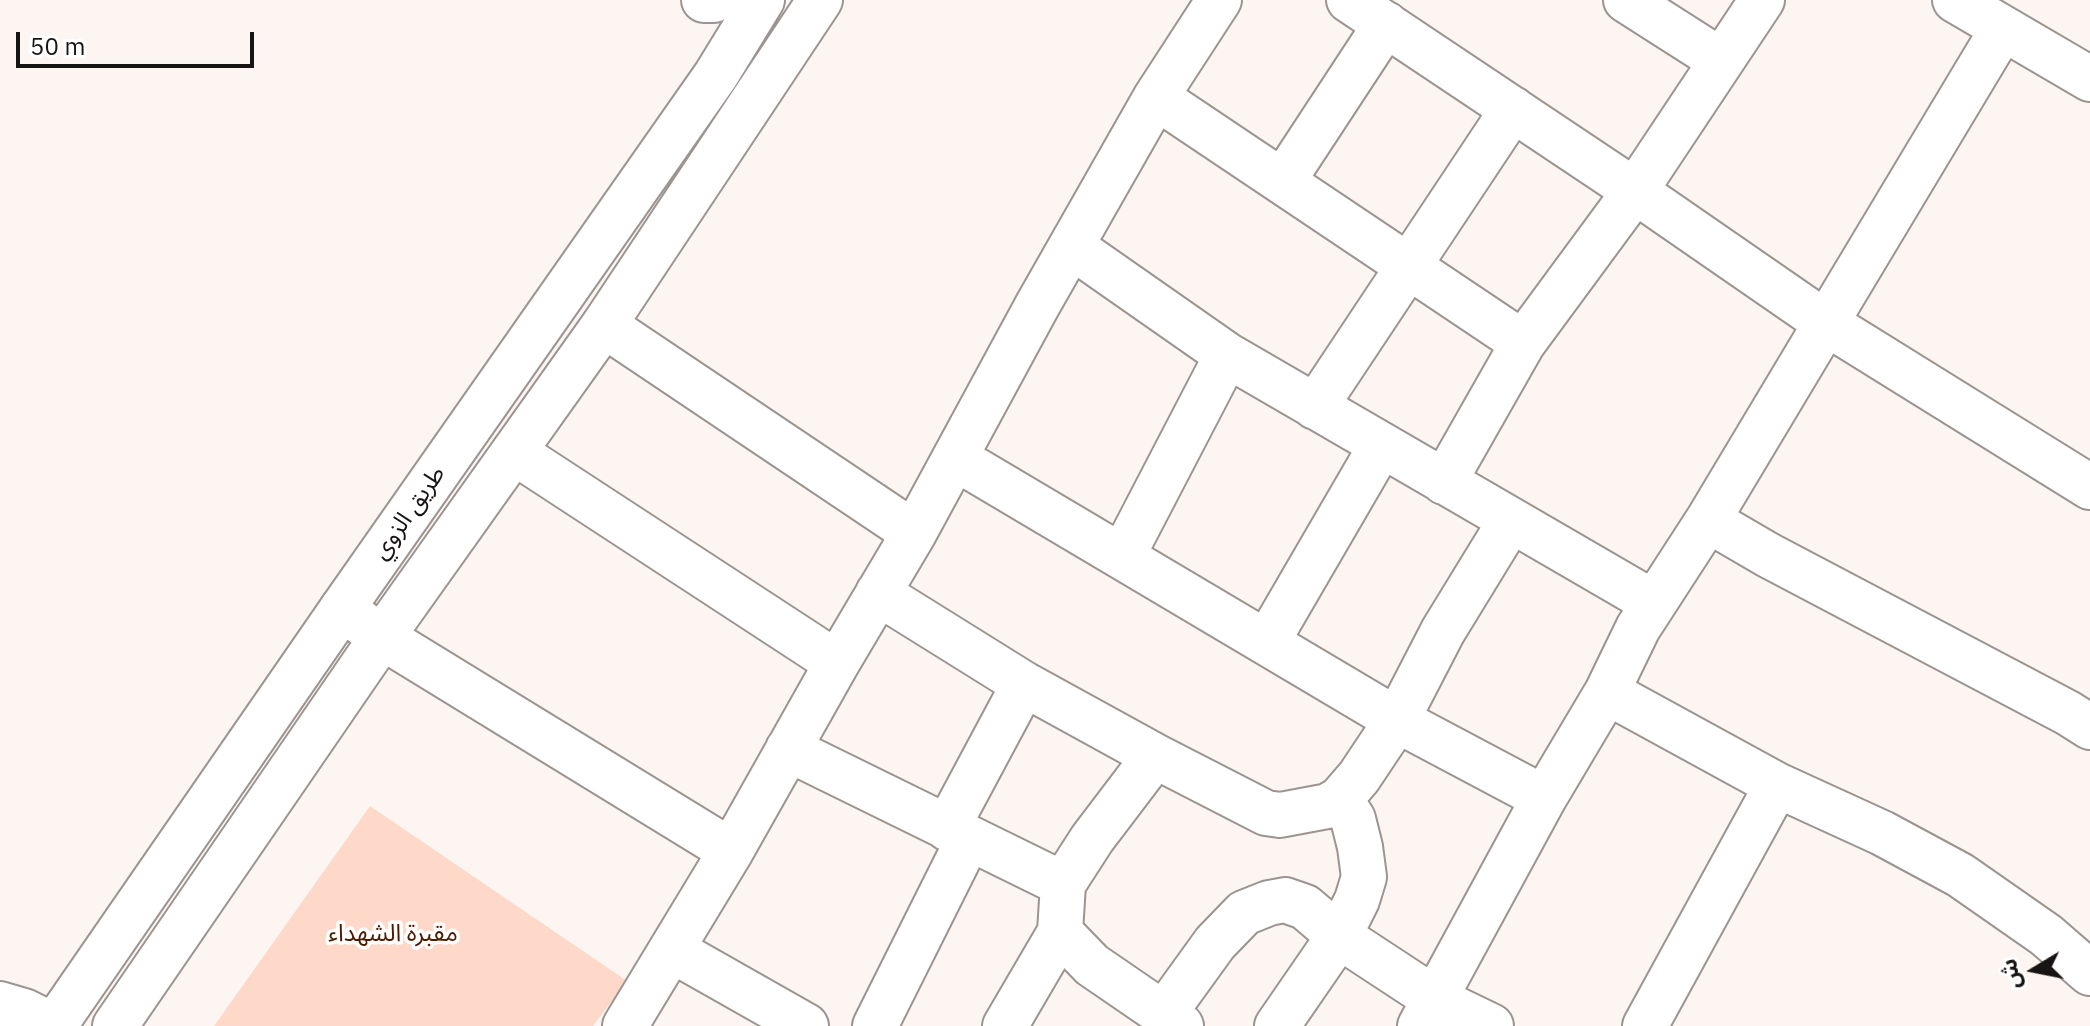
<!DOCTYPE html>
<html>
<head>
<meta charset="utf-8">
<style>
  body { margin:0 }
  #map { position:relative; width:2090px; height:1026px; overflow:hidden; background:#fcf5f1; font-family:"IBM Plex Sans","Noto Sans Arabic",sans-serif }
  canvas { display:block }
  .north { position:absolute; left:1994px; top:930px; width:80px; height:80px; -webkit-text-stroke:6px #fff; paint-order:stroke; rotate:260deg; font-size:22px; font-weight:700; line-height:32px; text-align:center; color:#171413 }
  .north::after { content:''; display:block; margin:auto; width:28px; height:36px; background:#171413; clip-path:polygon(50% 0,100% 100%,50% 72%,0 100%) }
  .scale { position:absolute; left:16px; top:32px; width:238px; height:36px; box-sizing:border-box; border:4px solid #171413; border-top:0; padding-left:10px; font-size:24px; line-height:28px; white-space:nowrap; color:#171413; -webkit-text-stroke:6px #fff; paint-order:stroke }
</style>
</head>
<body>
<div id="map">
<canvas width="2090" height="1026"></canvas>
<div class="north">ش</div>
<div class="scale">50 m</div>
</div>
<script>
const g = document.querySelector('canvas').getContext('2d');
g.lineJoin = 'round';
function fill(path, color) { g.fillStyle = color; g.fill(path, 'evenodd'); }
const shape = rows => new Path2D(rows.map(r => 'M' + r).join(''));
function trace(path, color, width, dash) { g.strokeStyle = color; g.lineWidth = width; g.lineCap = dash ? 'butt' : 'round'; g.setLineDash(dash || []); g.stroke(path); }
function drawText(font, color, halo, rows, align = 'center') {
  g.font = font + ' "IBM Plex Sans","Noto Sans Arabic",sans-serif'; g.lineWidth = 7; g.setLineDash([]); g.textBaseline = 'middle'; g.strokeStyle = halo; g.fillStyle = color; for (const [text, x, y, turn = 0] of rows) {
    g.save(); g.translate(x, y); g.rotate((+turn || 0) * Math.PI / 180); g.textAlign = isNaN(turn) ? turn : align; if (halo) g.strokeText(text, 0, 0); g.fillText(text, 0, 0); g.restore();
  }
}
fill(shape([
  [370,806,627,981,593,1026,214,1026]
]), '#fed9c9');
const minor = shape([
  [704,0,714,0],
  [1349,0,1635,191,1523,343,1444,482],
  [1626,0,1720,60],
  [1955,0,2090,79],
  [2003,28,1826,323,2090,487],
  [1156,97,1523,343],
  [1283,181,1386,24],
  [1071,246,1227,355,1654,603],
  [604,325,914,533],
  [1315,407,1513,109],
  [514,452,837,663],
  [957,459,1397,720,1544,798],
  [1708,520,1768,555,2068,713,2090,727],
  [1122,557,1227,355],
  [878,593,1024,684,1155,756],
  [342,609,382,637,731,851],
  [1267,642,1381,446],
  [1607,692,1638,628,1708,520,1826,323,1635,191,1762,0],
  [788,749,1063,884,1092,839,1155,756,1266,813,1280,815,1328,806,1340,799,1359,777,1397,720,1443,631,1511,520],
  [947,828,1024,684],
  [1063,884,1060,932,1092,965,1181,1026],
  [672,950,806,1026],
  [0,1004,24,1011,54,1026],
  [1163,1015,1215,943,1244,913,1269,903,1285,900,1305,907,1339,936,1357,900,1364,877,1360,847,1353,819,1340,799],
  [625,1026,731,851,837,663,914,533,1037,306,1156,97,1219,0],
  [875,1026,969,838],
  [1005,1026,1060,932],
  [1277,1026,1339,936,1435,999,1491,1026],
  [1420,1026,1544,798,1607,692,1777,785,1882,833,1960,875,2046,935,2090,973],
  [1645,1026,1777,785]
]);
const major = shape([
  [54,1026,342,609,716,75,762,0],
  [115,1026,382,637,604,325,820,0]
]);
trace(minor, '#9b9490', 48);
trace(major, '#9b9490', 48);
trace(minor, '#fff', 44);
trace(major, '#fff', 44);
drawText('24px', '#171413', '#fff', [
  ["طريق الزوي",409,513,-55]
]);
drawText('24px', '#4e1a00', '#fff', [
  ["مقبرة الشهداء",393,934]
]);
</script>
</body>
</html>
